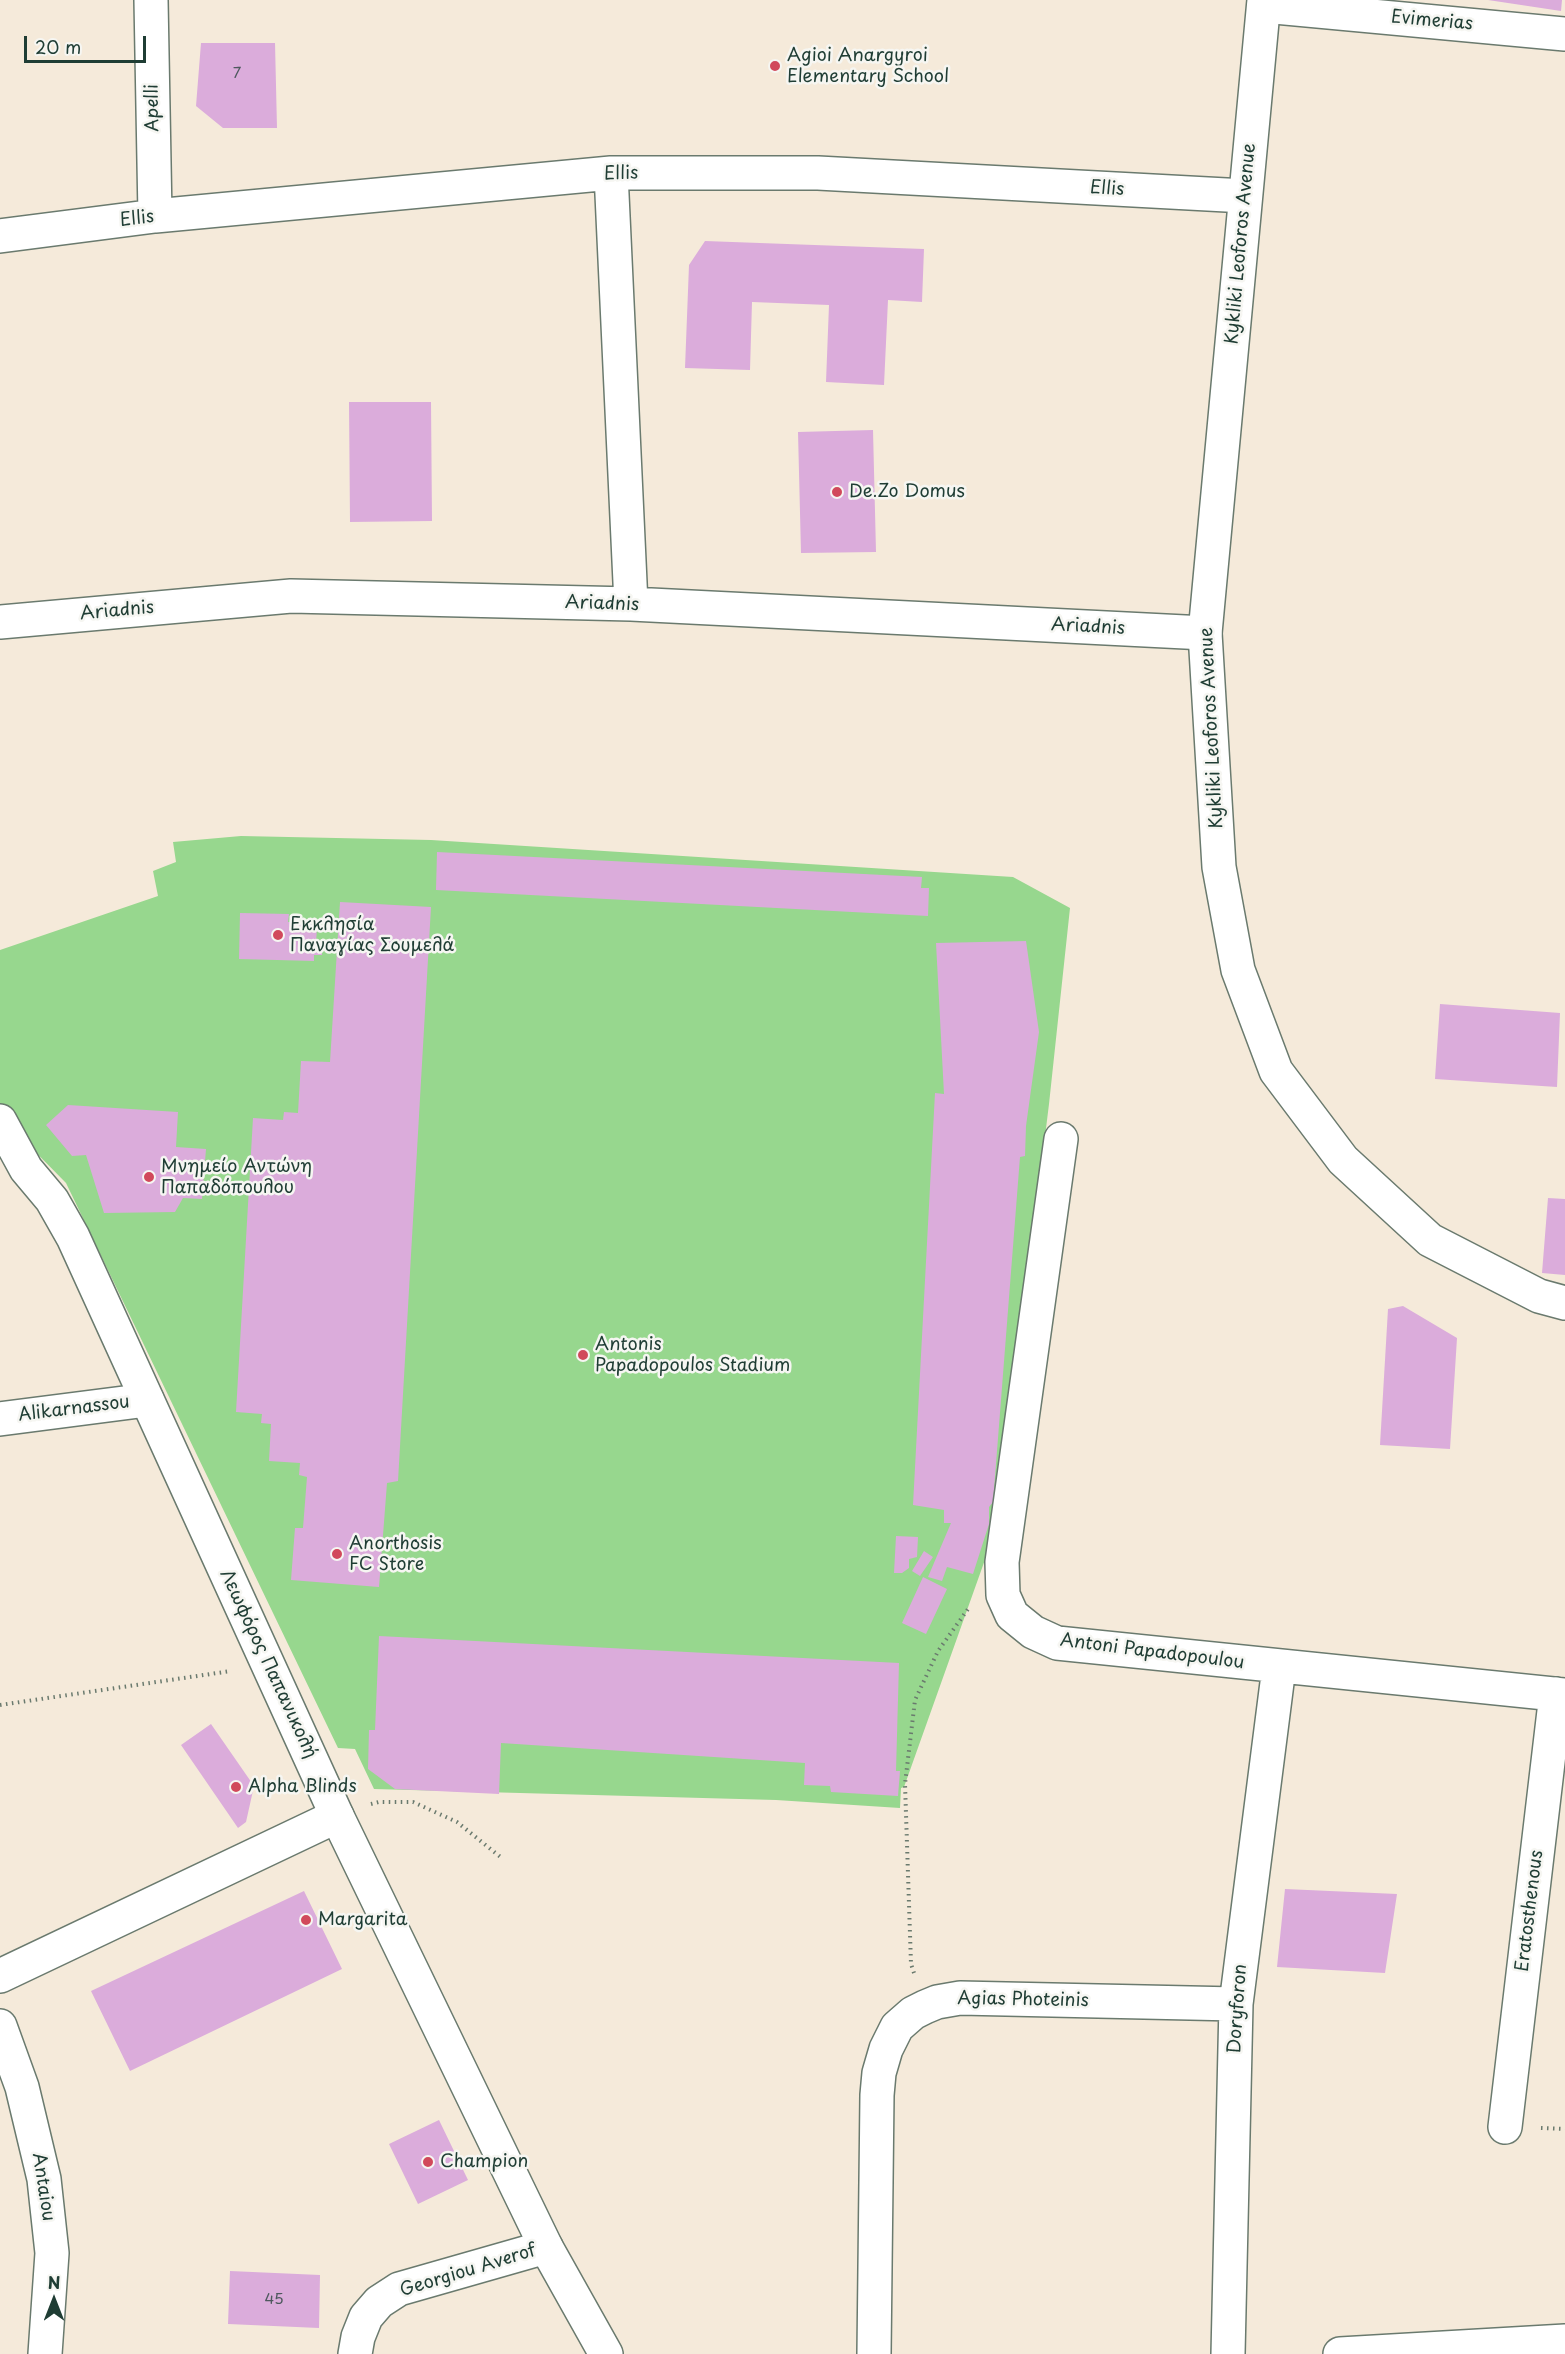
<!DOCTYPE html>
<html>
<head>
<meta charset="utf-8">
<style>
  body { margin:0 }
  #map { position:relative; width:1565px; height:2354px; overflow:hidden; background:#f5eada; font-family:"Playpen Sans",sans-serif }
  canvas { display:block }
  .north { position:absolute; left:24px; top:2270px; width:60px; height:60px; -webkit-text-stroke:4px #f6f6f2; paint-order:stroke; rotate:0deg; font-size:16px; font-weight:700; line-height:24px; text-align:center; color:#1f3d34 }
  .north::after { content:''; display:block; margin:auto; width:21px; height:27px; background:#1f3d34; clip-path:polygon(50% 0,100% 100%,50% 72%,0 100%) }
  .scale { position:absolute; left:24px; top:36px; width:122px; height:27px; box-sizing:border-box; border:3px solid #1f3d34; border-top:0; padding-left:8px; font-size:18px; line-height:21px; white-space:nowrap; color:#1f3d34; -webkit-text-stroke:4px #f6f6f2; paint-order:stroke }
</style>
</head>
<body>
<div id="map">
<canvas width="1565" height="2354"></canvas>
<div class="north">N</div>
<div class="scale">20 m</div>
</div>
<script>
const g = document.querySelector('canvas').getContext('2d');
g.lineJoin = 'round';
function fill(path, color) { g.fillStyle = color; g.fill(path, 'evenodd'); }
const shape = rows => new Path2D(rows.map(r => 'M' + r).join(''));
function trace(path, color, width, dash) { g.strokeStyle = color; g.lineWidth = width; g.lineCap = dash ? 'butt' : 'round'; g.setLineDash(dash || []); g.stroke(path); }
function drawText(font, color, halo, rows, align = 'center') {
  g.font = font + ' "Playpen Sans",sans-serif'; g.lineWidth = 5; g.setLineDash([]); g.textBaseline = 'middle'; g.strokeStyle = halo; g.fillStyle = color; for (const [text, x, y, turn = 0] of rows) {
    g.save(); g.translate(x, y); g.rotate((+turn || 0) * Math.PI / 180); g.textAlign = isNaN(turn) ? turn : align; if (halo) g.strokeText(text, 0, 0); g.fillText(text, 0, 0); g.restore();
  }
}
fill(shape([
  [241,836,431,840,1013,877,1070,908,1049,1104,997,1526,904,1787,901,1788,900,1808,776,1800,374,1789,355,1749,338,1748,66,1183,0,1116,0,950,158,896,153,871,176,862,173,842]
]), '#97d78e');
fill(shape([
  [1488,0,1562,0,1561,11],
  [201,43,275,43,277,128,223,128,196,106],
  [705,241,924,249,922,302,888,300,884,385,826,382,829,305,752,302,750,370,685,368,689,265],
  [349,402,431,402,432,521,350,522],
  [873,430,876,552,801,553,798,432],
  [437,852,922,877,921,888,929,888,928,916,436,890],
  [340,902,431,907,398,1481,387,1483,379,1587,291,1580,295,1528,303,1528,307,1477,299,1475,300,1463,269,1461,271,1424,261,1423,262,1414,236,1412,253,1118,283,1120,284,1112,298,1113,301,1061,330,1062],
  [240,913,289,914,288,922,312,922,311,927,317,928,316,943,322,943,322,955,314,955,314,961,239,959],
  [1026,941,1039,1032,1026,1126,1025,1156,1020,1157,993,1502,989,1507,989,1524,973,1574,947,1567,942,1581,928,1577,951,1523,944,1523,944,1510,913,1505,935,1093,944,1094,936,943],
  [1440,1004,1560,1013,1557,1087,1435,1079],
  [68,1105,178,1112,176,1147,206,1149,202,1199,183,1198,175,1212,104,1213,86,1155,72,1156,46,1125],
  [1548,1198,1565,1199,1565,1275,1542,1273],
  [1403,1306,1457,1338,1450,1449,1380,1445,1388,1309],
  [896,1536,918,1537,917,1557,909,1559,909,1568,902,1573,894,1573],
  [924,1551,933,1557,920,1576,912,1571],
  [923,1577,947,1589,926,1634,902,1623],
  [379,1636,899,1663,896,1771,900,1771,898,1796,831,1792,830,1786,804,1785,805,1763,501,1743,499,1794,395,1789,368,1769,369,1730,375,1730],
  [211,1724,254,1786,246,1822,238,1828,181,1745],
  [1285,1889,1397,1894,1385,1973,1277,1967],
  [304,1891,342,1969,130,2071,91,1991],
  [439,2120,468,2180,418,2204,389,2144],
  [230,2271,320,2275,319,2328,228,2324]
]), '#dbacdb');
const minor = shape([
  [151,0,155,216],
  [1264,6,1565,34],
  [611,173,631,604],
  [0,236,155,216,611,173,818,173,1245,196],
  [0,622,291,596,631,604,1205,633],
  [1061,1139,1002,1562,1003,1595,1012,1615,1033,1632,1057,1643,1565,1695],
  [0,1419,147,1400],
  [0,1976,337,1816],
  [0,2026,22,2087,44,2179,52,2253,45,2354],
  [1505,2127,1556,1694],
  [355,2354,358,2337,366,2317,379,2302,399,2289,546,2247],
  [874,2354,877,2095,879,2073,886,2049,897,2027,913,2013,925,2007,937,2002,960,1998,1236,2004],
  [1228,2354,1236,2004,1279,1667],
  [1340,2354,1565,2341]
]);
const tertiary = shape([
  [1264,0,1205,633,1219,867,1238,970,1276,1071,1343,1160,1430,1240,1539,1296,1565,1303],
  [0,1121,26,1169,52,1200,73,1237,337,1816,546,2247,606,2354]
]);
trace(minor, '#6a7a6e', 36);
trace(tertiary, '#6a7a6e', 36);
trace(shape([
  [0,1705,231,1671],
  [371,1804,379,1802,413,1802,457,1822,503,1859],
  [914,1973,911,1964,905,1784,915,1700,938,1651,968,1609],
  [1541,2128,1565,2129]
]), '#6a7a6e', 4, [1.5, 4.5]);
trace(minor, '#fff', 33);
trace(tertiary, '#fff', 33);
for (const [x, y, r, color] of [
  [775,66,6,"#d1495b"],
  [837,492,6,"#d1495b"],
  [278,935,6,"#d1495b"],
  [149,1177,6,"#d1495b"],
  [583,1355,6,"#d1495b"],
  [337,1554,6,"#d1495b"],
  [236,1787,6,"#d1495b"],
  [306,1920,6,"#d1495b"],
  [428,2162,6,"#d1495b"]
]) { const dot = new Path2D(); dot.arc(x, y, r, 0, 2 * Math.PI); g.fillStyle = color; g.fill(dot); trace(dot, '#f6f6f2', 2); }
drawText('15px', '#4e595e', null, [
  ["7",237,74],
  ["45",274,2300]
]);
drawText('18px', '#1f3d34', '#f6f6f2', [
  ["Evimerias",1432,21,5],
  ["Apelli",153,108,-91],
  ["Ellis",621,174,-2],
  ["Ellis",1107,189,3],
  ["Ellis",137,219,-7],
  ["Kykliki Leoforos Avenue",1241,244,-85],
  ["Ariadnis",602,604,2],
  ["Ariadnis",117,611,-5],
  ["Ariadnis",1088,627,3],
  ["Kykliki Leoforos Avenue",1212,728,-93],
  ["Alikarnassou",74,1409,-7],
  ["Antoni Papadopoulou",1152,1652,7],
  ["Λεωφόρος Παπανικολή",268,1664,65],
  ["Eratosthenous",1530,1911,-83],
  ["Agias Photeinis",1023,2000,1],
  ["Doryforon",1238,2009,-86],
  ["Antaiou",43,2187,81],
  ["Georgiou Averof",468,2271,-17]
]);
drawText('18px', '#1f3d34', '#f6f6f2', [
  ["Agioi Anargyroi",787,56],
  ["Elementary School",787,77],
  ["De.Zo Domus",849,492],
  ["Εκκλησία",290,925],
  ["Παναγίας Σουμελά",290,946],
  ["Μνημείο Αντώνη",161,1167],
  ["Παπαδόπουλου",161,1188],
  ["Antonis",595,1345],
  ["Papadopoulos Stadium",595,1366],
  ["Anorthosis",349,1544],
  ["FC Store",349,1565],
  ["Alpha Blinds",248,1787],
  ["Margarita",318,1920],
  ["Champion",440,2162]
], 'left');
</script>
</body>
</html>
